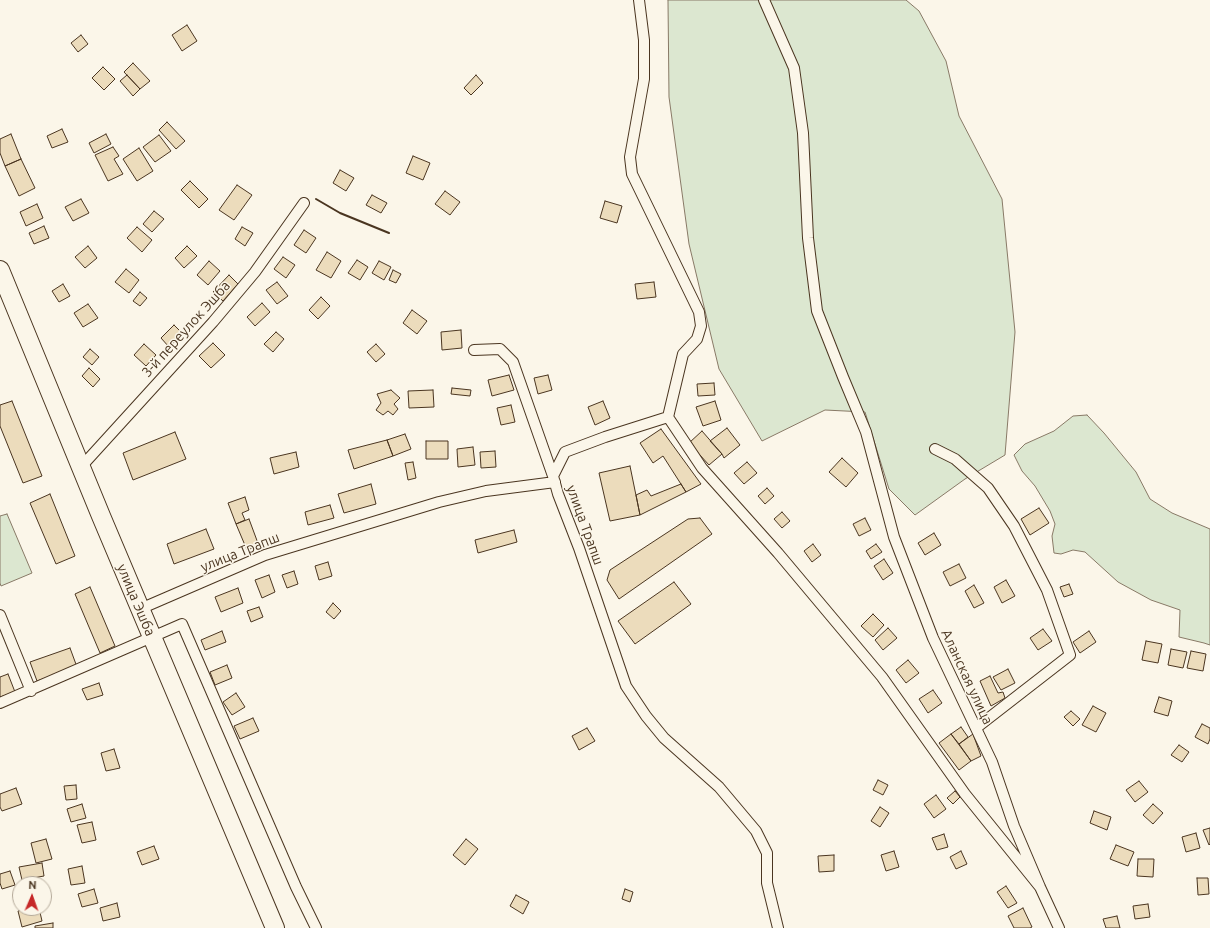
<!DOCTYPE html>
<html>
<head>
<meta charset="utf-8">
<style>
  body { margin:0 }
  #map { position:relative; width:1210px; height:928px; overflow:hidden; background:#fbf6e9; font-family:Ubuntu,sans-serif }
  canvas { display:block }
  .north { position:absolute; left:12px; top:876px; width:40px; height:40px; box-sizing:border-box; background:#fbf6e9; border:1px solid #b4a999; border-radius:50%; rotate:2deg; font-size:11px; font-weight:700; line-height:16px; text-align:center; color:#4a3520 }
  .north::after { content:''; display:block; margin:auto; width:14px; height:18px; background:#c62828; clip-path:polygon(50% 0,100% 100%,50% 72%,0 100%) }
</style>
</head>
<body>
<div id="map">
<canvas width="1210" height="928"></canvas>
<div class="north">N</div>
</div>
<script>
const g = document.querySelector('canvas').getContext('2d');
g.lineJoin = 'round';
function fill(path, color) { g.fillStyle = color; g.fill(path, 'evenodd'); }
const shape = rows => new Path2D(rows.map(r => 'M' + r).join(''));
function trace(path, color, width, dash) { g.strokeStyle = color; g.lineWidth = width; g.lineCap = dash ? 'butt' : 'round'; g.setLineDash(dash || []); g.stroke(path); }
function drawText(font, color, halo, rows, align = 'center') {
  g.font = font + ' Ubuntu,sans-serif'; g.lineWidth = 3; g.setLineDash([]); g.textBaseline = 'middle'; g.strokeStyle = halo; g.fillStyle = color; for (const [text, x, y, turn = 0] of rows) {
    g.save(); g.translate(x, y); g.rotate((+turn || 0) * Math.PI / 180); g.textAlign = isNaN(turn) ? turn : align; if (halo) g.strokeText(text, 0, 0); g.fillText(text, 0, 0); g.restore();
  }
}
const green = shape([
  [668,0,906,0,919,11,946,61,959,116,1002,199,1015,332,1005,455,965,479,915,515,889,489,865,412,825,410,762,441,719,369,689,244,669,97,668,0],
  [1087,415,1104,433,1136,472,1150,499,1172,513,1210,529,1210,645,1204,643,1179,637,1180,610,1151,600,1118,582,1085,552,1073,550,1061,554,1054,553,1052,536,1055,524,1050,511,1035,486,1022,471,1014,455,1025,444,1054,431,1073,416,1087,415],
  [7,514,32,573,1,586,0,583,0,516,7,514]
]);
fill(green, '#dce7d0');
trace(green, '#887966', 1);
const building = shape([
  [187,25,197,41,182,51,172,35,187,25],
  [81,35,88,44,78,52,71,43,81,35],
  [133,63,150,81,140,89,124,72,133,63],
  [103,67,115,79,104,90,92,78,103,67],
  [127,75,140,89,133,96,120,81,127,75],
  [476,75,483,83,471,95,464,88,476,75],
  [167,122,185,141,176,149,159,130,167,122],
  [62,129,68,142,52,148,47,136,62,129],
  [11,134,21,159,5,166,0,153,0,139,11,134],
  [106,134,111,144,94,153,89,143,106,134],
  [159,135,171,151,155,162,143,147,159,135],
  [113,147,119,156,114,159,123,174,108,181,95,155,113,147],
  [139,148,153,171,137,181,123,159,139,148],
  [413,156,430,163,423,180,406,173,413,156],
  [21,159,35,188,19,196,5,166,21,159],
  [340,170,354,178,346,191,333,183,340,170],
  [190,181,208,199,199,208,181,190,190,181],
  [237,185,252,195,234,220,219,210,237,185],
  [445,191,460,202,450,215,435,204,445,191],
  [372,195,387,203,381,213,366,205,372,195],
  [81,199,89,213,73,221,65,207,81,199],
  [605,201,622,206,617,223,600,218,605,201],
  [37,204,43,218,26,226,20,212,37,204],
  [154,211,164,219,152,232,143,224,154,211],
  [44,226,49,238,34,244,29,233,44,226],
  [137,227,152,240,142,252,127,238,137,227],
  [242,227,253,233,245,246,235,239,242,227],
  [304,230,316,238,306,253,294,245,304,230],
  [88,246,97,258,85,268,75,257,88,246],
  [187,246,197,256,184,268,175,258,187,246],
  [327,252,341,261,331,278,316,270,327,252],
  [283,257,295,265,286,278,274,269,283,257],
  [357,260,368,267,360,280,348,273,357,260],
  [209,261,220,271,208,285,197,275,209,261],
  [379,261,391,267,384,280,372,273,379,261],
  [126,269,139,280,129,293,115,282,126,269],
  [393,270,401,274,396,283,389,280,393,270],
  [229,275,238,284,223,301,213,292,229,275],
  [277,282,288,296,277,304,266,290,277,282],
  [654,282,656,297,637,299,635,284,654,282],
  [63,284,70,296,59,302,52,291,63,284],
  [140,292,147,298,140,306,133,301,140,292],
  [321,297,330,306,318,319,309,310,321,297],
  [262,303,270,312,255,326,247,317,262,303],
  [88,304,98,318,83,327,74,313,88,304],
  [412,310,427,321,417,334,403,323,412,310],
  [174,325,183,334,169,347,161,338,174,325],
  [461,330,462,348,442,350,441,332,461,330],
  [276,332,284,339,273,352,264,344,276,332],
  [213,343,225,355,211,368,199,356,213,343],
  [144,344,156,355,146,366,134,355,144,344],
  [376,344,385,354,376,362,367,352,376,344],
  [90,349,99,357,92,365,83,357,90,349],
  [89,368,100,379,93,387,82,376,89,368],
  [509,375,514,390,492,396,488,380,509,375],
  [548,375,552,390,538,394,534,378,548,375],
  [714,383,715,395,698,396,697,384,714,383],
  [452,388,471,390,470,396,451,394,452,388],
  [391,390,400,398,394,404,398,409,393,415,388,411,383,415,376,410,381,403,377,394,391,390],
  [433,390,434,407,409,408,408,391,433,390],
  [12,401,42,476,23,483,0,426,0,405,12,401],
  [603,401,610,418,595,425,588,407,603,401],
  [715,401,721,420,703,426,696,407,715,401],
  [511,405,515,422,501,425,497,408,511,405],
  [727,428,740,445,724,458,722,454,710,441,727,428],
  [661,429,701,484,686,492,663,456,653,463,640,443,661,429],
  [702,431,722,454,709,465,689,443,702,431],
  [175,432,186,459,133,480,123,453,175,432],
  [405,434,411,449,393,456,387,440,405,434],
  [387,440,393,456,354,469,348,450,387,440],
  [426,441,448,441,448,459,426,459,426,441],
  [473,447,475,465,458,467,457,449,473,447],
  [495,451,496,467,481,468,480,452,495,451],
  [296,452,299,467,274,474,270,458,296,452],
  [842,458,858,473,846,487,829,472,842,458],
  [413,462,416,478,408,480,405,463,413,462],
  [747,462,757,473,744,484,734,473,747,462],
  [630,466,640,515,610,521,599,473,630,466],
  [371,484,376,504,344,513,338,494,371,484],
  [681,484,686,492,640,515,636,495,647,490,651,496,681,484],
  [767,488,774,496,765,504,758,496,767,488],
  [50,494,75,556,56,564,30,503,50,494],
  [245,497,249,510,242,513,245,520,236,524,228,503,245,497],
  [330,505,334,518,308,525,305,512,330,505],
  [1039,508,1049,523,1030,535,1021,519,1039,508],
  [782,512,790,521,782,528,774,519,782,512],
  [700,518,712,534,619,599,607,580,610,570,688,519,700,518],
  [865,518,871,530,859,536,853,524,865,518],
  [249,519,259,546,247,550,236,524,249,519],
  [206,529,214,549,174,564,167,544,206,529],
  [514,530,517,542,478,553,475,540,514,530],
  [934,533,941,545,925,555,918,543,934,533],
  [813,544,821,555,812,562,804,551,813,544],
  [876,544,882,552,871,559,866,551,876,544],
  [884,559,893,573,883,580,874,566,884,559],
  [328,562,332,576,319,580,315,566,328,562],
  [959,564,966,578,950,586,943,572,959,564],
  [294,571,298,584,287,588,282,575,294,571],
  [269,575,275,592,262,598,255,580,269,575],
  [1006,580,1015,596,1002,603,994,587,1006,580],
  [674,582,691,604,635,644,618,621,674,582],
  [1069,584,1073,594,1064,597,1060,587,1069,584],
  [974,585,984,603,974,608,965,591,974,585],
  [90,587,115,646,100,653,75,594,90,587],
  [238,588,243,603,221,612,215,597,238,588],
  [333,603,341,611,334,619,326,612,333,603],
  [259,607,263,617,251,622,247,611,259,607],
  [873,614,884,625,873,637,861,626,873,614],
  [888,628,897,638,883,650,875,640,888,628],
  [1043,629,1052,641,1038,650,1030,638,1043,629],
  [222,631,226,642,205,650,201,640,222,631],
  [1089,631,1096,642,1080,653,1073,642,1089,631],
  [1146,641,1162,644,1158,663,1142,660,1146,641],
  [70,648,77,667,37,681,30,662,70,648],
  [1171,649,1187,652,1183,668,1168,665,1171,649],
  [1191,651,1206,654,1203,671,1187,668,1191,651],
  [908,660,919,673,906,683,896,670,908,660],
  [227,665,232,678,215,685,210,672,227,665],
  [1008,669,1015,683,1001,690,993,677,1008,669],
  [8,674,15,692,0,697,0,677,8,674],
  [990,676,998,693,1003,692,1005,698,991,706,980,681,990,676],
  [99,683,103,695,87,700,82,689,99,683],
  [933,690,942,703,928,713,919,699,933,690],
  [236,693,245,707,232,715,223,702,236,693],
  [1159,697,1172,701,1168,716,1154,712,1159,697],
  [1093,706,1106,713,1096,732,1082,725,1093,706],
  [1071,711,1080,719,1073,726,1064,717,1071,711],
  [253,718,259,731,240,739,234,726,253,718],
  [1202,724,1210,728,1210,739,1208,744,1195,737,1202,724],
  [961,727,968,737,959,744,951,734,961,727],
  [587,728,595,741,579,750,572,736,587,728],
  [951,734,971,761,959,770,939,743,951,734],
  [973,734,981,756,971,761,959,744,973,734],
  [1179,745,1189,752,1182,762,1171,755,1179,745],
  [114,749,120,768,106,771,101,753,114,749],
  [878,780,888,785,883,795,873,790,878,780],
  [1139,781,1148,792,1135,802,1126,790,1139,781],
  [76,785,77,799,66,800,64,786,76,785],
  [16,788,22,804,2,811,0,807,0,794,16,788],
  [955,791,960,797,953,804,947,798,955,791],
  [936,795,946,809,934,818,924,804,936,795],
  [82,804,86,818,71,822,67,809,82,804],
  [1153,804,1163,813,1153,824,1143,815,1153,804],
  [880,807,889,813,880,827,871,821,880,807],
  [1094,811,1111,817,1107,830,1090,823,1094,811],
  [92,822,96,840,82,843,77,825,92,822],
  [1210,828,1210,844,1209,845,1203,830,1210,828],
  [1196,833,1200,848,1186,852,1182,837,1196,833],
  [944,834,948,847,937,850,932,838,944,834],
  [46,839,52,859,36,863,31,843,46,839],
  [466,839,478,849,465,865,453,855,466,839],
  [1116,845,1134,852,1128,866,1110,859,1116,845],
  [154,846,159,859,142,865,137,852,154,846],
  [894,851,899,867,886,871,881,855,894,851],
  [961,851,967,864,956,869,950,857,961,851],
  [834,855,834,871,819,872,818,856,834,855],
  [1138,859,1154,859,1153,877,1137,876,1138,859],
  [42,863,44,876,22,880,19,867,42,863],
  [82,866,85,883,71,885,68,869,82,866],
  [10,871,15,885,2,889,0,883,0,874,10,871],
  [1197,878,1208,878,1209,894,1198,895,1197,878],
  [1006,886,1017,903,1008,908,997,892,1006,886],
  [94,889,98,903,82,907,78,894,94,889],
  [625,889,633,892,630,902,622,899,625,889],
  [516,895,529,902,523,914,510,906,516,895],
  [117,903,120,917,103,921,100,908,117,903],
  [1148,904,1150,917,1135,919,1133,906,1148,904],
  [30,908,39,908,42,921,22,927,18,911,30,908],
  [1023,908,1032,927,1030,928,1014,928,1008,916,1023,908],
  [1117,916,1120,928,1106,928,1103,919,1117,916],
  [53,923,53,928,35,928,35,926,53,923]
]);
fill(building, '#ecdcbc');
trace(building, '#4a3520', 1);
const street = shape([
  [639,0,644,40,644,79,630,157,632,174,699,312,701,326,697,339,683,354,668,417,702,468,778,553,882,677,965,794,1040,887],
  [764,0,794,68,803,133,808,238,817,311,843,377,866,432,894,537,933,638,992,762,1014,826,1040,887,1059,928],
  [474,350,500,349,513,362,553,476],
  [668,417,605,437,565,452,553,476,558,494,579,548,626,686,646,716,664,738,719,787,756,831,767,853,767,883,778,928],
  [935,449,955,459,988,488,1014,526,1047,590,1070,655,976,728],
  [81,467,213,322,255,272,304,203],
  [140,609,265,555,439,502,486,491,555,482],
  [0,615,31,691],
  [0,703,182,624,296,887,316,928]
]);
const highway = shape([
  [0,270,101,516,275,928]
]);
trace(street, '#4a3520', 12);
trace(highway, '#4a3520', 20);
trace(street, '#fbf6e9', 10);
trace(highway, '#fbf6e9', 18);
trace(shape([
  [316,199,340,213,389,233]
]), '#4a3520', 2);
drawText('14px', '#4a3520', '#fbf6e9', [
  ["3-й переулок Эшба",186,329,-48],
  ["улица Трапш",585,525,70],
  ["улица Трапш",240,552,-22],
  ["улица Эшба",136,600,67],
  ["Аланская улица",967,677,65]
]);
</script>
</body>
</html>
